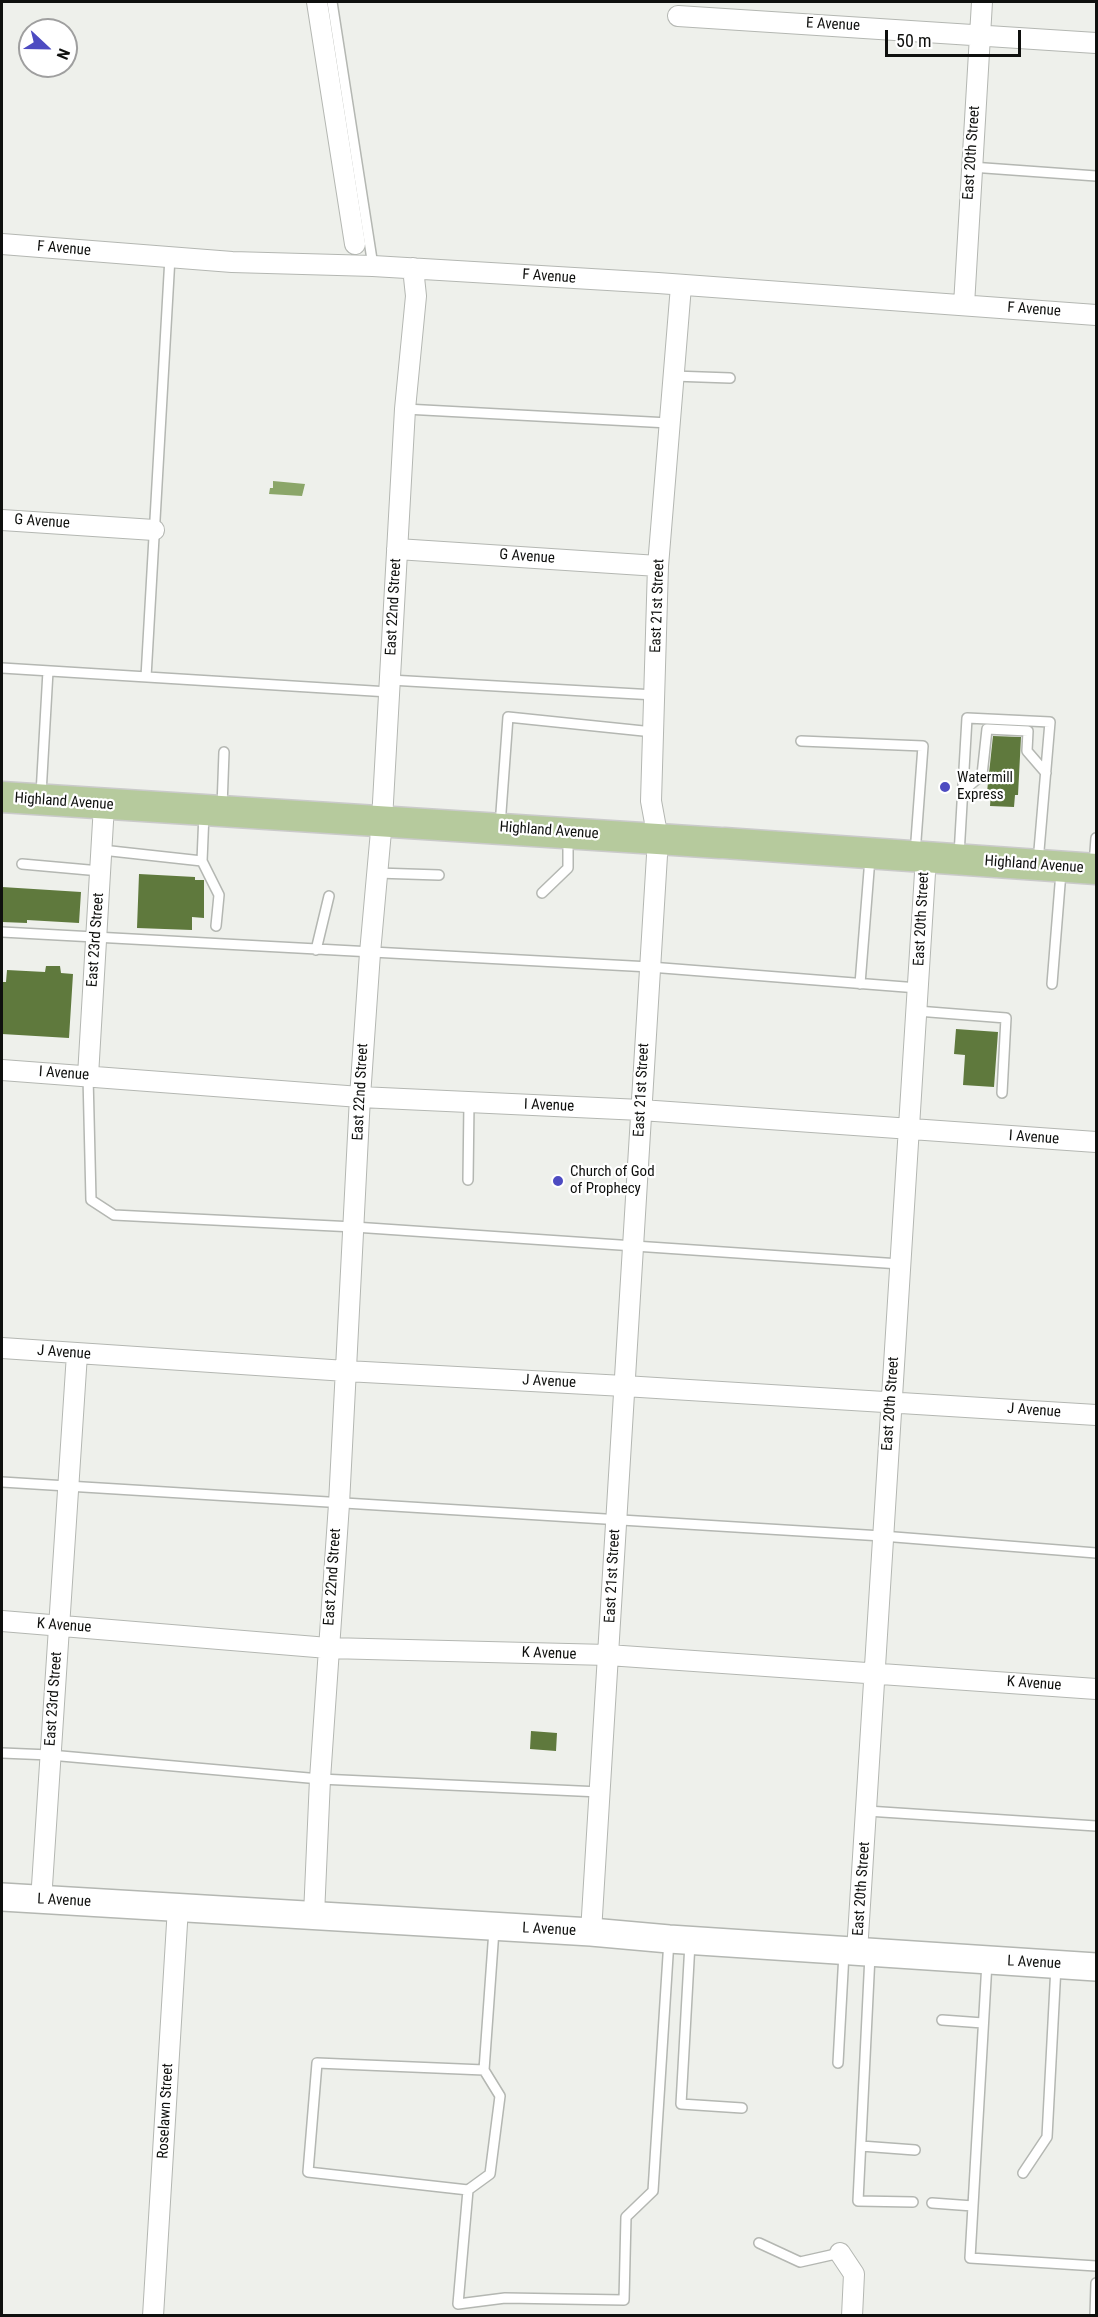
<!DOCTYPE html>
<html>
<head>
<meta charset="utf-8">
<style>
  body { margin:0 }
  #map { position:relative; width:1098px; height:2317px; overflow:hidden; background:#eef0eb; font-family:"Roboto Condensed",sans-serif }
  canvas { display:block }
  .frame { position:absolute; inset:0; border:3px solid #0f100e; pointer-events:none }
  .north { position:absolute; left:18px; top:18px; width:60px; height:60px; box-sizing:border-box; background:#fff; border:2px solid #9f9f9f; border-radius:50%; rotate:112deg; font-size:16px; font-weight:700; line-height:24px; text-align:center; color:#0f100e }
  .north::after { content:''; display:block; margin:auto; width:21px; height:27px; background:#4d4bc1; clip-path:polygon(50% 0,100% 100%,50% 72%,0 100%) }
  .scale { position:absolute; left:885px; top:30px; width:136px; height:27px; box-sizing:border-box; border:3px solid #0f100e; border-top:0; padding-left:8px; font-size:18px; line-height:21px; white-space:nowrap; color:#0f100e; -webkit-text-stroke:4px #fff; paint-order:stroke }
</style>
</head>
<body>
<div id="map">
<canvas width="1098" height="2317"></canvas>
<div class="frame"></div>
<div class="north">N</div>
<div class="scale">50 m</div>
</div>
<script>
const g = document.querySelector('canvas').getContext('2d');
g.lineJoin = 'round';
function fill(path, color) { g.fillStyle = color; g.fill(path, 'evenodd'); }
const shape = rows => new Path2D(rows.map(r => 'M' + r).join(''));
function trace(path, color, width, dash) { g.strokeStyle = color; g.lineWidth = width; g.lineCap = dash ? 'butt' : 'round'; g.setLineDash(dash || []); g.stroke(path); }
function drawText(font, color, halo, rows, align = 'center') {
  g.font = font + ' "Roboto Condensed",sans-serif'; g.lineWidth = 4.5; g.setLineDash([]); g.textBaseline = 'middle'; g.strokeStyle = halo; g.fillStyle = color; for (const [text, x, y, turn = 0] of rows) {
    g.save(); g.translate(x, y); g.rotate((+turn || 0) * Math.PI / 180); g.textAlign = isNaN(turn) ? turn : align; if (halo) g.strokeText(text, 0, 0); g.fillText(text, 0, 0); g.restore();
  }
}
fill(shape([
  [273,481,305,484,302,496,269,494,270,488,273,488]
]), '#8ba669');
fill(shape([
  [993,736,1021,737,1018,795,1015,795,1014,807,990,806,991,792,987,792],
  [139,874,195,877,195,880,204,880,204,918,192,917,192,930,137,928],
  [2,887,81,892,79,923,27,920,27,923,2,922],
  [46,966,60,966,61,973,73,974,69,1038,2,1034,2,982,6,982,7,970,45,972],
  [956,1029,998,1032,994,1087,963,1085,965,1055,954,1054],
  [531,1731,557,1733,556,1751,530,1749]
]), '#5f793d');
const lane = shape([
  [332,2,373,266],
  [971,167,1096,176],
  [673,376,730,378],
  [405,409,669,423],
  [2,668,389,692],
  [146,677,170,257],
  [390,680,655,695],
  [801,741,923,746,915,854],
  [963,791,982,775,987,729,1028,731,1027,751,1046,773],
  [41,794,48,671],
  [222,807,224,752],
  [500,826,508,717,653,732],
  [102,850,202,861,219,895,216,926],
  [959,855,967,718,1050,722,1038,862],
  [202,861,204,813],
  [22,864,100,871],
  [1094,865,1096,838],
  [377,873,439,875],
  [542,893,568,868,568,838],
  [2,932,650,967,918,988],
  [316,950,329,896],
  [860,984,870,858],
  [1052,984,1061,872],
  [917,1011,1006,1018,1002,1093],
  [88,1076,91,1200,114,1215,354,1227,900,1264],
  [468,1180,469,1103],
  [2,1482,882,1536,1096,1553],
  [2,1753,50,1755,320,1779,600,1792],
  [867,1811,1096,1826],
  [494,1930,484,2070,317,2063,308,2172,468,2190,458,2304,505,2298,624,2300,626,2217,653,2191,669,1940],
  [690,1943,681,2104,742,2108],
  [870,1955,858,2201,913,2202],
  [987,1962,970,2258,1096,2266],
  [942,2020,983,2023],
  [838,2063,844,1953],
  [861,2146,915,2150],
  [1023,2173,1047,2137,1056,1966],
  [468,2190,490,2174,500,2096,484,2070],
  [932,2203,973,2206],
  [759,2243,800,2262,840,2253],
  [1095,2316,1096,2283]
]);
const street = shape([
  [317,2,355,244],
  [678,16,1096,43],
  [2,244,232,262,373,266,658,283,1096,315],
  [964,305,982,2],
  [2,520,154,530],
  [397,549,658,566],
  [2,1070,360,1097,641,1110,1096,1142],
  [88,1076,104,805],
  [2,1348,346,1371,624,1386,1096,1415],
  [2,1621,328,1648,608,1655,1096,1689],
  [41,1901,77,1354],
  [314,1915,320,1779,339,1504,360,1097,370,953,382,820,405,409,416,296,413,268],
  [591,1932,658,839,651,801,658,566,681,286],
  [857,1952,926,857],
  [840,2253,854,2274,852,2316],
  [153,2316,178,1907]
]);
const secondary = shape([
  [2,1897,591,1932,669,1939,1096,1967]
]);
const primary = shape([
  [2,797,720,843],
  [724,843,1096,869]
]);
trace(lane, '#b4b7b2', 12);
trace(street, '#b4b7b2', 22);
trace(secondary, '#b4b7b2', 30);
trace(primary, '#cacaca', 33);
trace(lane, '#fff', 9);
trace(street, '#fff', 20);
trace(secondary, '#fff', 27);
trace(primary, '#b6ca9d', 30);
for (const [x, y, r, color] of [
  [945,787,6,"#4d4bc1"],
  [558,1181,6,"#4d4bc1"]
]) { const dot = new Path2D(); dot.arc(x, y, r, 0, 2 * Math.PI); g.fillStyle = color; g.fill(dot); trace(dot, '#fff', 2); }
drawText('15px', '#0f100e', '#fff', [
  ["E Avenue",833,25,3],
  ["East 20th Street",972,153,-86],
  ["F Avenue",64,249,5],
  ["F Avenue",549,277,4],
  ["F Avenue",1034,310,4],
  ["G Avenue",42,522,4],
  ["G Avenue",527,557,4],
  ["East 21st Street",658,606,-88],
  ["East 22nd Street",394,607,-87],
  ["Highland Avenue",64,802,4],
  ["Highland Avenue",549,831,4],
  ["Highland Avenue",1034,865,4],
  ["East 20th Street",922,919,-87],
  ["East 23rd Street",96,940,-86],
  ["I Avenue",64,1074,4],
  ["East 21st Street",642,1090,-87],
  ["East 22nd Street",361,1092,-87],
  ["I Avenue",549,1106,2],
  ["I Avenue",1034,1138,4],
  ["J Avenue",64,1353,4],
  ["J Avenue",549,1382,3],
  ["East 20th Street",891,1404,-86],
  ["J Avenue",1034,1411,4],
  ["East 21st Street",613,1576,-87],
  ["East 22nd Street",333,1577,-86],
  ["K Avenue",64,1626,4],
  ["K Avenue",549,1654,2],
  ["K Avenue",1034,1684,4],
  ["East 23rd Street",54,1699,-86],
  ["East 20th Street",862,1889,-86],
  ["L Avenue",64,1901,3],
  ["L Avenue",549,1930,3],
  ["L Avenue",1034,1963,3],
  ["Roselawn Street",166,2111,-87]
]);
drawText('15px', '#0f100e', '#fff', [
  ["Watermill",957,778],
  ["Express",957,795],
  ["Church of God",570,1172],
  ["of Prophecy",570,1189]
], 'left');
</script>
</body>
</html>
